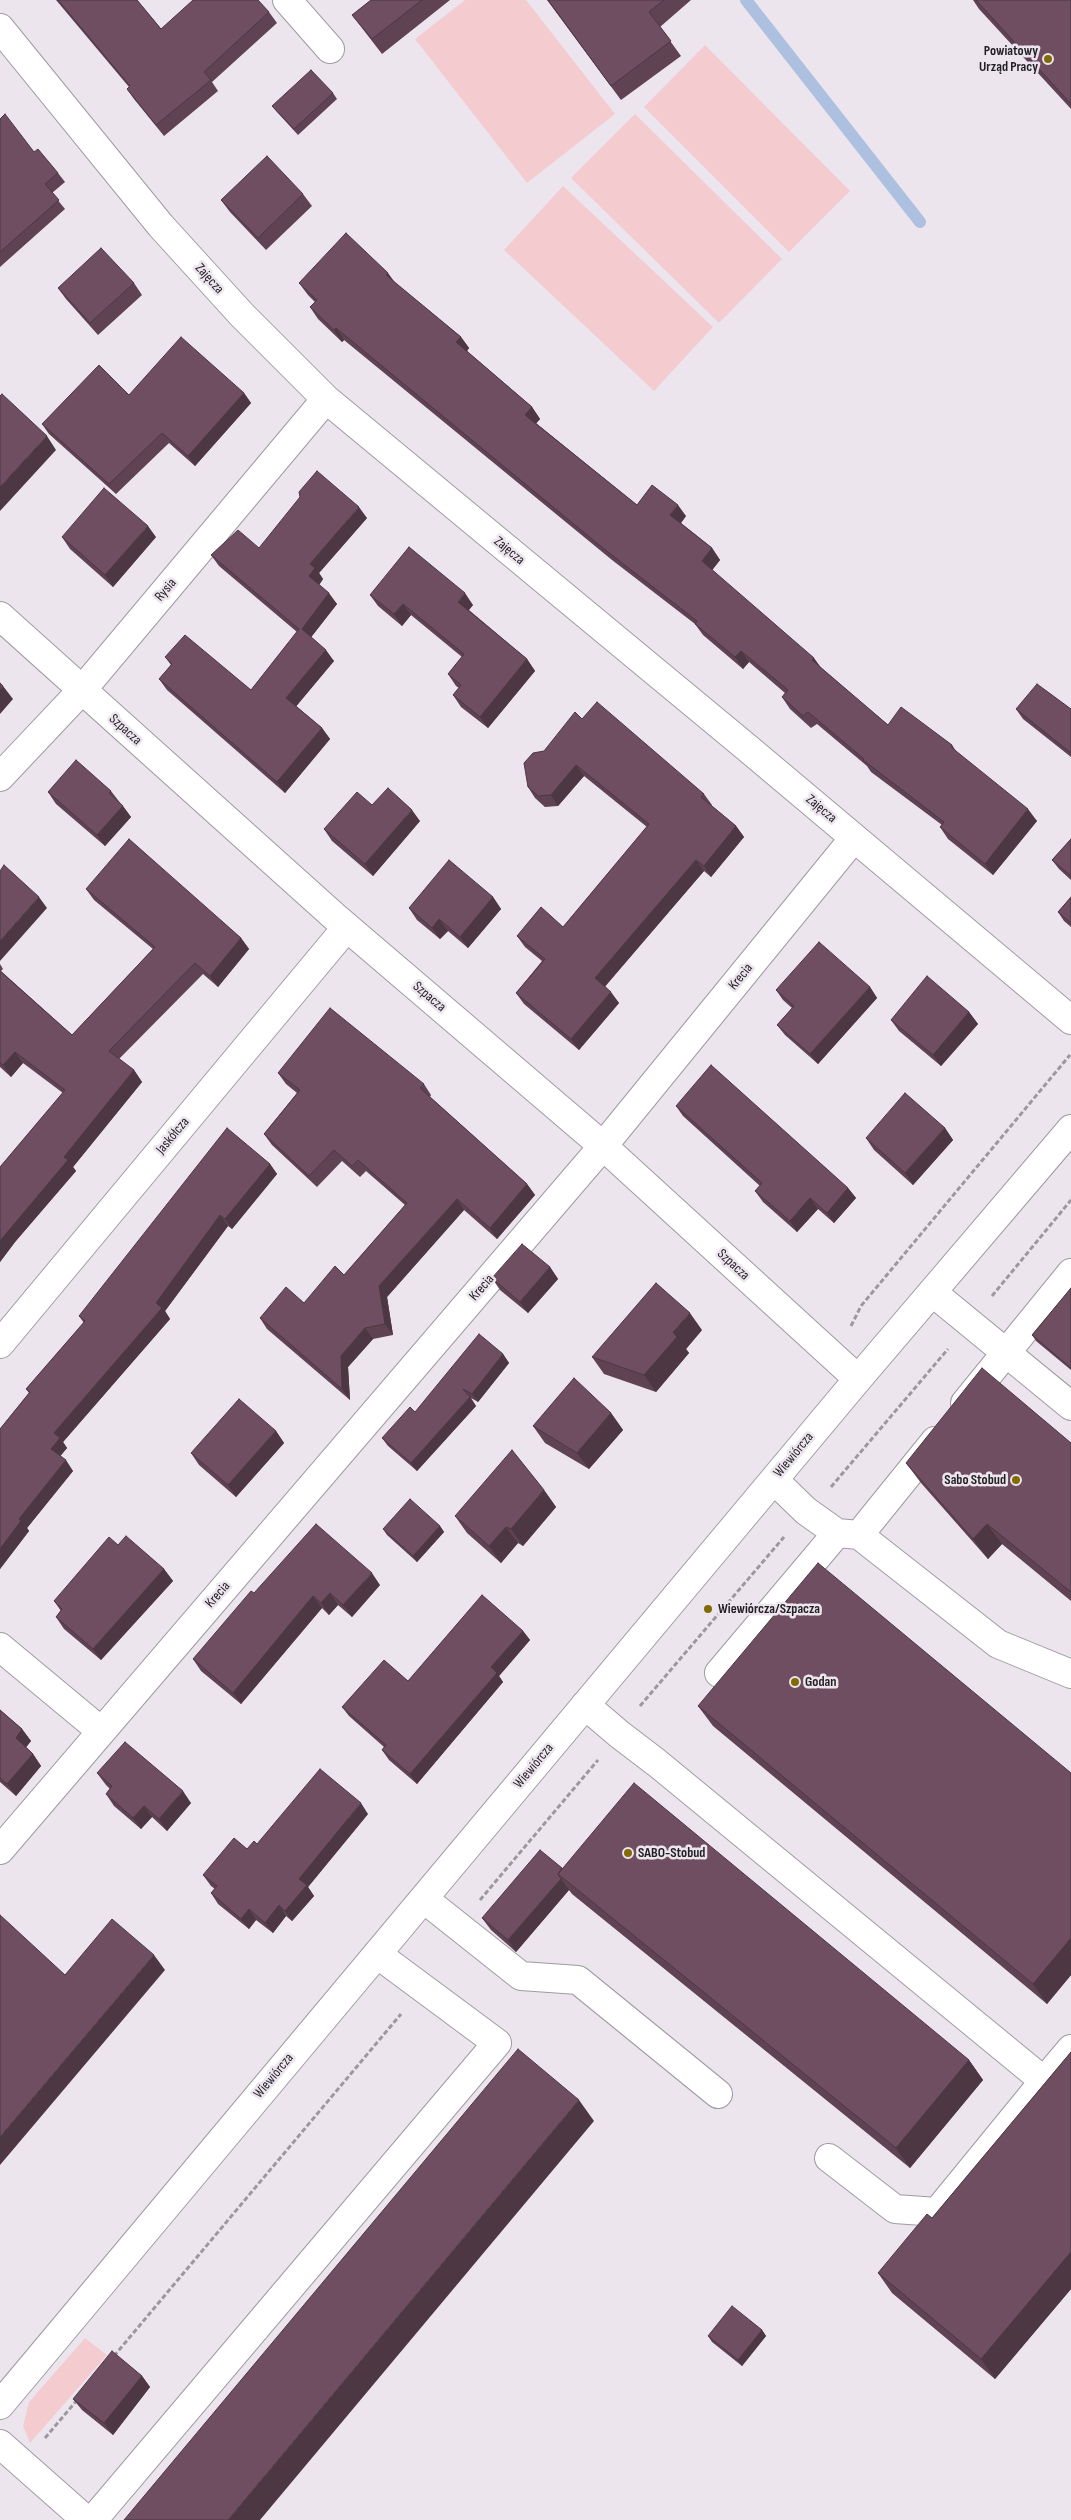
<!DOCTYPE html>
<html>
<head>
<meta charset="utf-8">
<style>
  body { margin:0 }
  canvas { display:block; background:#ece5ee }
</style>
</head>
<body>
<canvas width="1071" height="2520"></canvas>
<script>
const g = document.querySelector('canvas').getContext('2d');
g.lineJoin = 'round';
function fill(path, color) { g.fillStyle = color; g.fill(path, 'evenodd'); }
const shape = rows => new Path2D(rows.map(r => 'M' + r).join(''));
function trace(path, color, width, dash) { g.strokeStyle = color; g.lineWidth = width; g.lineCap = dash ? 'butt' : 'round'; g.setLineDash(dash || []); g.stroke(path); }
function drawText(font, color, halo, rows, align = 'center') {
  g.font = font + ' "Sofia Sans Condensed",sans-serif'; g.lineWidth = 5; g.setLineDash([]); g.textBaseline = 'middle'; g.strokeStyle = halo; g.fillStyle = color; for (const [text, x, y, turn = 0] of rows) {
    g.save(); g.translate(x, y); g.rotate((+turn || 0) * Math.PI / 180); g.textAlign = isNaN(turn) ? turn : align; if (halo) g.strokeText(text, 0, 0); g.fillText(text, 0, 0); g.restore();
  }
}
fill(shape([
  [465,0,526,0,615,114,527,183,415,39],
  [705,45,850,191,789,252,644,107],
  [635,114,782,259,719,323,571,178],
  [563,186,713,327,654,391,504,250],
  [85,2338,107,2355,30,2443,23,2426,29,2402]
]), '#f4ccd0');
trace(shape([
  [746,0,920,222]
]), '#adc0e0', 12);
const minor = shape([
  [287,0,330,49],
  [0,28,161,226,242,315,326,399,745,746,1071,1020],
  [0,616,335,917,603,1146,858,1379],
  [0,777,82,690,326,399],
  [932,1292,1071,1406],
  [0,1344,347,927],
  [965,1403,1071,1273],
  [837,1533,859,1535,998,1644,1071,1674],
  [859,1535,935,1441],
  [0,1647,101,1731],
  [719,1673,837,1533,806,1511,774,1480],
  [585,1705,619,1734,657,1763,1044,2081,937,2212,895,2209,829,2158],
  [0,1850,603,1146,854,838],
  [424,1899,521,1976,578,1980,718,2094],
  [1044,2081,1071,2049],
  [0,2405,858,1379,1071,1129],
  [0,2444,86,2520],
  [93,2520,497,2043,377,1954]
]);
trace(minor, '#a09aa2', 30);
trace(shape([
  [992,1296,1071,1200],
  [851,1326,861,1306,1070,1055],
  [831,1487,948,1349],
  [640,1706,784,1537],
  [480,1900,598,1760],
  [114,2356,401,2014],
  [45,2438,78,2399]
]), '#9d989f', 3, [5, 2.5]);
trace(minor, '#fff', 28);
fill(shape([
  [56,0,137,0,161,29,269,12,277,23,212,82,218,91,164,136,134,99,127,89,129,87],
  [371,0,450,0,382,54,352,15],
  [547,0,691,0,660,27,681,56,621,100],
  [973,0,1071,0,1071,109,979,9],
  [333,93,337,99,298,135,277,112,272,106],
  [0,119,34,152,58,173,65,182,52,193,65,209,0,267],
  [303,194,312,206,266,250,230,212,221,200],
  [393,281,461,337,469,348,467,351,532,407,540,419,536,423,637,505,686,516,681,523,712,548,720,560,712,570,822,669,888,725,958,753,1037,821,993,875,948,839,940,827,942,825,871,772,867,766,817,724,811,728,790,709,782,697,785,693,749,662,743,669,703,635,695,624,612,560,344,340,342,342,318,319,310,307,315,302,308,295,299,283],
  [134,283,142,295,98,335,66,299,58,288],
  [244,393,251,403,195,466,169,443,116,494,49,434,42,424,129,395],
  [367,518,319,573,323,579,319,585,337,604,311,637,334,661,296,706,322,728,330,739,285,793,167,690,159,679,171,665,165,657,251,690,297,632,219,566,211,555,259,548],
  [62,537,156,537,113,587,70,549],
  [370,595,473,605,469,610,527,659,535,671,488,728,461,707,453,695,459,688,456,686,448,674,462,657,411,615,402,626,378,606],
  [1016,709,1071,709,1071,757,1023,719],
  [582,719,704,794,712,805,711,805,736,826,744,837,711,877,704,871,605,986,619,1003,579,1050,524,1004,516,993,542,961,525,947,517,936,563,927,647,827,584,776,558,806,545,807,535,798,528,787,544,751],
  [111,791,131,817,105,846,56,804,48,792],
  [372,805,420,821,373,876,332,841,324,829],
  [1071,839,1071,880,1059,869,1052,860],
  [86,889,241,938,249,949,218,987,203,974,119,1059,134,1070,142,1082,73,1167,76,1171,15,1242,0,1262,0,1167,63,1093,23,1063,11,1077,0,1067,0,964,3,969,1,971,72,1035,153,949,94,900],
  [493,897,501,909,468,948,448,931,440,939,417,920,409,908],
  [1071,897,1071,927,1064,921,1058,912],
  [870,987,877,998,818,1064,785,1035,777,1025,792,1008,783,1000,776,990],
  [969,1012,978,1024,941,1066,899,1031,891,1020],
  [278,1073,424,1084,431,1095,430,1097,527,1184,535,1195,497,1239,464,1210,387,1297,393,1335,373,1339,348,1367,350,1400,267,1329,260,1318,304,1303,344,1275,405,1205,366,1171,360,1177,342,1161,317,1187,272,1145,264,1134,297,1093,286,1084],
  [676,1106,848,1188,856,1198,834,1223,818,1209,797,1232,763,1202,755,1191,760,1186,683,1116],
  [945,1128,953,1140,913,1185,874,1150,866,1138],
  [270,1164,277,1174,232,1229,228,1226,165,1311,170,1319,63,1442,67,1448,60,1456,73,1471,27,1528,29,1531,0,1569,0,1429,29,1393,26,1389,84,1323,79,1316],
  [550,1267,558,1279,528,1313,500,1290,492,1278],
  [1071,1288,1071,1370,1036,1341,1032,1335],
  [702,1330,686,1349,689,1353,656,1392,604,1374,592,1357],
  [503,1354,509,1363,478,1402,471,1398,476,1406,417,1471,388,1446,382,1438,415,1412],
  [611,1413,623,1430,589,1469,545,1443,533,1426],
  [276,1431,284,1443,236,1497,199,1465,191,1453],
  [1071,1443,1071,1601,1002,1544,988,1559,921,1483,906,1463],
  [544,1490,556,1507,523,1546,518,1543,501,1563,467,1533,455,1516],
  [440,1526,444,1532,417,1562,387,1535,383,1529],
  [118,1545,164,1569,173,1581,101,1660,64,1629,56,1617,61,1611,54,1601],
  [380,1585,352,1617,338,1605,329,1615,322,1608,241,1704,201,1671,193,1659,254,1593],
  [523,1631,530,1640,499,1676,503,1682,417,1784,389,1760,382,1750,384,1747,349,1716,342,1707,408,1681],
  [698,1706,1071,1773,1071,1975,1047,2004,713,1726],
  [0,1710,22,1729,31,1741,26,1747,33,1754,41,1766,16,1796,0,1782],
  [97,1773,191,1803,167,1831,152,1817,141,1829,114,1806,106,1794,110,1789,106,1785],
  [368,1814,308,1887,314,1896,292,1921,286,1916,273,1933,256,1920,249,1929,218,1904,211,1893,215,1889,211,1886,203,1875,257,1844],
  [562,1868,969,2060,983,2080,910,2168,572,1894,569,1890,516,1952,491,1930,482,1918],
  [1071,2052,1071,2289,995,2379,892,2293,878,2273,932,2218],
  [762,2330,766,2336,742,2366,712,2342,708,2336],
  [142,2376,150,2387,113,2435,82,2410,73,2399]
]), '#5f4353');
fill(shape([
  [388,273,396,284,386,275],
  [336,328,344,340,342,342,334,330],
  [461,337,469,348,465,354,456,342],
  [244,393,251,403,195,466,188,456],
  [532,407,540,419,534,426,525,415],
  [47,436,56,450,0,511,0,487],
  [678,505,686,516,678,527,670,515],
  [359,507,367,518,319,573,323,579,317,588,309,576,310,564],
  [148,526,156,537,113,587,105,575],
  [712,548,720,560,710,573,702,561],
  [329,593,337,604,309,640,302,629],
  [465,593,473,605,466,613,458,602],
  [403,604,411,615,402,626,394,614],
  [326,650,334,661,294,709,286,698],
  [741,651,749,662,743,669,735,657],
  [814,658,822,669,812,660],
  [527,659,535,671,488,728,480,717],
  [3,686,13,699,0,714,0,690],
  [322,728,330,739,285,793,277,782],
  [952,745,960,757,951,747],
  [576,765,584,776,558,806,551,795],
  [123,806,131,817,105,846,97,835],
  [1028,809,1037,821,993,875,985,864],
  [412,810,420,821,373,876,365,864],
  [736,826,744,837,711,877,704,866],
  [696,860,704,871,603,989,595,978],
  [39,897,47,908,0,961,0,941],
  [493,897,501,909,468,948,460,937],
  [439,919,448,931,440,939,432,928],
  [241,938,249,949,218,987,210,976],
  [870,987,877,998,818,1064,810,1054],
  [611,992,619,1003,579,1050,571,1039],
  [969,1012,978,1024,941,1066,933,1055],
  [15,1052,23,1063,11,1077,3,1065],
  [134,1070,142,1082,73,1167,76,1171,15,1242,0,1262,0,1241,64,1157],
  [945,1128,953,1140,913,1185,905,1173],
  [270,1164,277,1174,232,1229,225,1219],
  [527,1184,535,1195,497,1239,490,1228],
  [848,1188,856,1198,834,1223,827,1213],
  [810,1198,818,1209,797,1232,790,1221],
  [457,1199,464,1210,387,1297,393,1335,385,1324,379,1286],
  [220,1215,228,1226,165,1311,170,1319,63,1442,67,1448,58,1459,51,1449,54,1433,156,1303],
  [550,1267,558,1279,528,1313,520,1302],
  [690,1313,702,1330,686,1349,689,1353,656,1392,644,1375,673,1332],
  [365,1328,373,1339,348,1367,350,1400,342,1389,341,1356],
  [503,1354,509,1363,478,1402,472,1394],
  [470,1397,476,1406,417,1471,411,1463],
  [611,1413,623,1430,589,1469,577,1453],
  [276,1431,284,1443,236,1497,228,1485],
  [66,1460,73,1471,27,1528,29,1531,0,1569,0,1549,19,1519],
  [544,1490,556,1507,523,1546,511,1529],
  [987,1524,1002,1544,988,1559,973,1539],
  [440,1526,444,1532,417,1562,413,1556],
  [506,1527,518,1543,501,1563,489,1546],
  [164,1569,173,1581,101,1660,93,1649],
  [372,1573,380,1585,352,1617,343,1605],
  [330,1593,338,1605,329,1615,321,1603],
  [313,1596,322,1608,241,1704,233,1693],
  [523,1631,530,1640,499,1676,503,1682,417,1784,410,1774,491,1667],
  [22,1729,31,1741,24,1750,16,1738],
  [33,1754,41,1766,16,1796,7,1784],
  [183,1791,191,1803,167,1831,159,1819],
  [361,1803,368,1814,308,1887,314,1896,292,1921,285,1911,299,1879],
  [144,1806,152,1817,141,1829,133,1818],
  [561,1879,569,1890,516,1952,508,1940],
  [279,1905,286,1916,273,1933,265,1923],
  [249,1909,256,1920,249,1929,241,1919],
  [1071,1938,1071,1975,1047,2004,1033,1984],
  [154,1955,165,1970,0,2165,0,2137],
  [969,2060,983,2080,910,2168,896,2148],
  [579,2100,594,2121,260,2520,228,2520],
  [1071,2252,1071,2289,995,2379,981,2359],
  [762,2330,766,2336,742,2366,738,2360],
  [142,2376,150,2387,113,2435,104,2423]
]), '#4d3743');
const building = shape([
  [58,0,137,0,161,29,193,0,258,0,269,12,204,72,211,80,156,125,127,89,130,86,58,0],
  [371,0,422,0,372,39,352,15,371,0],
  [548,0,664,0,649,12,671,41,611,86,548,0],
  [976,0,1071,0,1071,104,976,0],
  [311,70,333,93,294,129,272,106,311,70],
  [5,114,34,152,38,149,58,173,45,184,59,200,0,252,0,119,5,114],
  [267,156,303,194,258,238,221,200,267,156],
  [346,233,388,273,386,275,461,337,456,342,532,407,525,415,637,505,652,485,678,505,670,515,712,548,702,561,814,658,812,660,888,725,901,707,952,745,951,747,1028,809,985,864,940,827,944,822,863,760,864,759,808,712,803,716,782,697,788,690,741,651,735,657,695,624,697,621,604,549,336,328,334,330,310,307,317,300,299,283,346,233],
  [101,248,134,283,90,323,58,288,101,248],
  [181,337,244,393,188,456,162,433,109,484,42,424,99,365,129,395,181,337],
  [2,394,47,436,0,487,0,396,2,394],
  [317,471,359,507,310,564,315,568,309,576,329,593,302,629,326,650,286,698,322,728,277,782,159,679,172,664,165,657,185,635,251,690,299,629,211,555,238,530,259,548,300,497,299,492,317,471],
  [104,488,148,526,105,575,62,537,104,488],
  [409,547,465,593,458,602,527,659,480,717,453,695,461,685,448,674,464,654,403,604,394,614,370,595,409,547],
  [0,683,3,686,0,690,0,683],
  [1037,684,1071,709,1071,753,1016,709,1037,684],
  [597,702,704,794,701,797,736,826,704,866,696,860,595,978,611,992,571,1039,516,993,545,959,517,936,541,907,563,927,649,824,576,765,551,795,538,796,528,787,524,763,533,753,544,751,575,712,582,719,597,702],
  [76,760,111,791,109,793,123,806,97,835,48,792,76,760],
  [388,788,412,810,365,864,324,829,357,792,372,805,388,788],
  [129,839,241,938,210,976,195,963,109,1051,134,1070,64,1157,68,1160,0,1241,0,1167,65,1090,15,1052,3,1065,0,1063,0,971,72,1035,155,947,86,889,129,839],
  [1071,839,1071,876,1052,860,1071,839],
  [449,860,493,897,460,937,439,919,432,928,409,908,449,860],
  [4,865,39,897,0,941,0,871,4,865],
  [1071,897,1071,923,1058,912,1071,897],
  [819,942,870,987,810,1054,777,1025,794,1006,776,990,819,942],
  [927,976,969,1012,933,1055,891,1020,927,976],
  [330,1008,424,1084,420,1088,527,1184,490,1228,457,1199,379,1286,385,1324,365,1328,341,1356,342,1389,260,1318,286,1287,304,1303,335,1266,344,1275,407,1203,358,1160,352,1166,334,1150,309,1176,264,1134,300,1090,278,1073,330,1008],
  [711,1065,848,1188,827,1213,810,1198,790,1221,755,1191,762,1183,676,1106,711,1065],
  [905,1093,945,1128,905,1173,866,1138,905,1093],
  [227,1128,270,1164,225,1219,220,1215,156,1303,162,1308,54,1433,60,1438,51,1449,66,1460,19,1519,21,1521,0,1549,0,1429,30,1392,26,1389,85,1321,79,1316,227,1128],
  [522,1244,550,1267,520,1302,492,1278,522,1244],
  [656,1283,690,1313,673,1332,677,1337,644,1375,592,1357,656,1283],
  [1071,1288,1071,1368,1032,1335,1071,1288],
  [479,1334,503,1354,472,1394,463,1389,470,1397,411,1463,382,1438,410,1407,415,1412,479,1334],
  [982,1368,1071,1443,1071,1592,987,1524,973,1539,906,1463,982,1368],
  [574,1378,611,1413,577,1453,533,1426,574,1378],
  [239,1399,276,1431,228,1485,191,1453,239,1399],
  [512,1450,544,1490,511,1529,506,1527,489,1546,455,1516,512,1450],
  [410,1499,440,1526,413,1556,383,1529,410,1499],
  [316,1524,372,1573,343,1605,330,1593,321,1603,313,1596,233,1693,193,1659,251,1591,254,1593,316,1524],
  [126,1536,164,1569,93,1649,56,1617,62,1609,54,1601,109,1537,118,1545,126,1536],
  [818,1563,1071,1773,1071,1938,1033,1984,698,1706,818,1563],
  [482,1595,523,1631,491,1667,497,1673,410,1774,382,1750,386,1745,342,1707,384,1660,408,1681,482,1595],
  [0,1710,22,1729,16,1738,33,1754,7,1784,0,1778,0,1710],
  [125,1742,183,1791,159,1819,144,1806,133,1818,106,1794,112,1786,97,1773,125,1742],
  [320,1769,361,1803,299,1879,307,1885,285,1911,279,1905,265,1923,249,1909,241,1919,211,1893,217,1886,203,1875,234,1838,247,1849,254,1841,257,1844,320,1769],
  [634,1783,969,2060,896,2148,558,1874,634,1783],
  [540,1850,562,1868,558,1874,561,1879,508,1940,482,1918,540,1850],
  [0,1915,65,1975,112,1919,154,1955,0,2137,0,1915],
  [518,2049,579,2100,228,2520,124,2520,518,2049],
  [1071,2052,1071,2252,981,2359,878,2273,927,2214,932,2218,1071,2052],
  [732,2306,762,2330,738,2360,708,2336,732,2306],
  [112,2351,142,2376,104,2423,73,2399,112,2351]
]);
fill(building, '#6e4e60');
trace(building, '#4d3743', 1);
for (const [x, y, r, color] of [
  [1048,59,5,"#806b04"],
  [1016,1480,5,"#806b04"],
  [708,1609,5,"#806b04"],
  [795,1682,5,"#806b04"],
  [628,1853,5,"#806b04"]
]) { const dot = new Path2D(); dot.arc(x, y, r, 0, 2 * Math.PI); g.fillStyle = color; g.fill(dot); trace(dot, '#ece5ee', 2); }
drawText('bold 14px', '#221f23', '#ece5ee', [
  ["Powiatowy",1038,51,"right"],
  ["Urząd Pracy",1038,67,"right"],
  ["Sabo Stobud",1006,1480,"right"],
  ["Wiewiórcza/Szpacza",718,1609],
  ["Godan",805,1682],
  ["SABO-Stobud",638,1853]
], 'left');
drawText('14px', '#221f23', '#ece5ee', [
  ["Zajęcza",209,279,48],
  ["Zajęcza",509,551,40],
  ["Rysia",166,590,-50],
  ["Szpacza",125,730,42],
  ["Zajęcza",821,809,40],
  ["Krecia",741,977,-51],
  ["Szpacza",429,997,40],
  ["Jaskółcza",173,1136,-50],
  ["Szpacza",733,1265,43],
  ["Krecia",482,1288,-49],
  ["Wiewiórcza",794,1455,-50],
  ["Krecia",218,1595,-49],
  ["Wiewiórcza",534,1766,-50],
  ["Wiewiórcza",274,2076,-50]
]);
</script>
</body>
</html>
